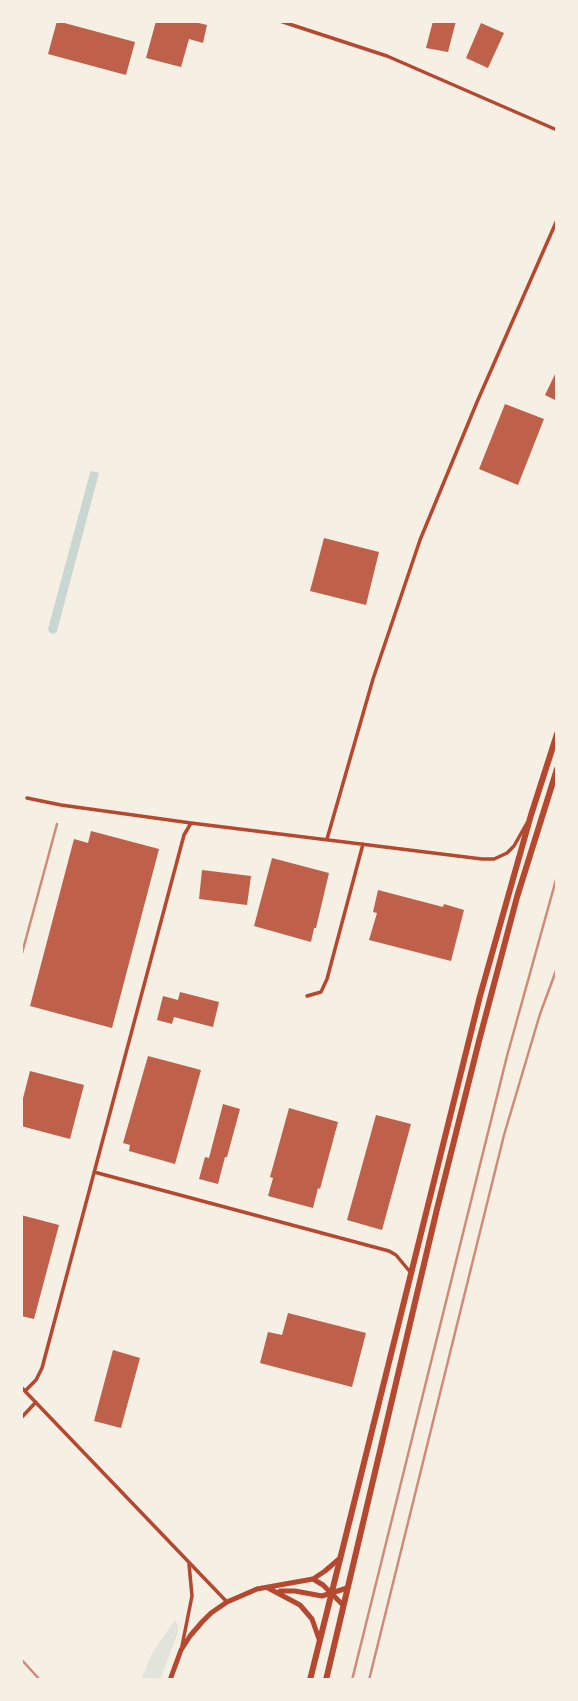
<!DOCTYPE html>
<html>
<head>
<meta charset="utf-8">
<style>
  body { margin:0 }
  #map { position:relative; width:578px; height:1701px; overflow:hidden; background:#f6efe4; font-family:"Sofia Sans Condensed",sans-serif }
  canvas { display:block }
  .frame { position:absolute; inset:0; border:23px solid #f6efe4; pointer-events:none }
</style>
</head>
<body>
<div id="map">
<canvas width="578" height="1701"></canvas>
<div class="frame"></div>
</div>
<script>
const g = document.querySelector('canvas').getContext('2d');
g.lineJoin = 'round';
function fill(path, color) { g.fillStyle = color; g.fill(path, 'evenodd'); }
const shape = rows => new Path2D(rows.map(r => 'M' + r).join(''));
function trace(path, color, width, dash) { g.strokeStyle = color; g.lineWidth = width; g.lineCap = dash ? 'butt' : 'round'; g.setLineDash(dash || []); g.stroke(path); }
fill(shape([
  [175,1620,178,1625,178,1632,160,1680,141,1680,152,1653]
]), '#e2e4dc');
fill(shape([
  [92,471,99,473,57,631,54,634,50,633,48,629,90,473]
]), '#c9d6d2');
fill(shape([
  [57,21,135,42,126,75,48,54],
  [156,21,190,21,207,25,203,43,189,39,181,67,146,58],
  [433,21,456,21,448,52,426,48],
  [481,23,504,33,488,68,466,58],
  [557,370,557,401,545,395],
  [505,404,544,419,518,485,479,469],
  [324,538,379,552,366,605,310,591],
  [91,831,159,849,112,1028,30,1006,74,839,88,843],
  [272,858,329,873,316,928,314,928,311,942,254,926],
  [202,870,251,876,247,905,199,899],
  [378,890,443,907,444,904,464,910,451,961,369,940,377,913,373,912],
  [180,992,219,1002,213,1027,174,1017,172,1024,157,1020,163,996,178,1000],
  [148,1056,201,1070,175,1164,129,1151,130,1145,123,1143],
  [30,1071,84,1085,70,1139,21,1126,21,1106],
  [223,1104,240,1109,227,1157,225,1157,218,1184,199,1179,205,1157,209,1158],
  [289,1108,338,1122,320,1189,318,1188,313,1208,268,1196,273,1178,270,1177],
  [376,1115,411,1124,382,1230,347,1220],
  [21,1215,59,1225,34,1319,21,1316],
  [288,1313,366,1333,352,1387,260,1363,268,1332,282,1335],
  [113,1350,140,1358,121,1428,94,1421]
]), '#bf614a');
trace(shape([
  [280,21,387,56,557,130],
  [27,798,61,805,191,823,482,859,494,859,507,853,514,846,527,823],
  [327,839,373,679,420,540,477,402,557,220],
  [307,996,321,992,327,979,363,844],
  [94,1172,389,1251,396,1255,411,1273],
  [21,1387,227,1602],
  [25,1391,36,1380,42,1368,184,835,191,823],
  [21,1418,36,1402],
  [182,1646,192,1596,189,1564]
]), '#b5482f', 3.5);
trace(shape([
  [313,1579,323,1585,343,1605],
  [268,1588,300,1605,312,1619,319,1639],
  [280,1591,295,1591,322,1596,347,1588],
  [170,1680,181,1650,190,1636,202,1622,211,1613,227,1602,257,1589,313,1579,325,1571,339,1559]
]), '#b5482f', 5);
trace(shape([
  [310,1680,480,996,531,815,557,734],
  [326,1680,437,1209,479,1041,517,897,557,769]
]), '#b5482f', 6);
trace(shape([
  [21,957,57,824],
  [21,1659,40,1680],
  [352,1680,507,1056,557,876],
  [369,1680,504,1135,540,1014,557,968]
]), '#cf8b77', 2.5);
</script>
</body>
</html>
